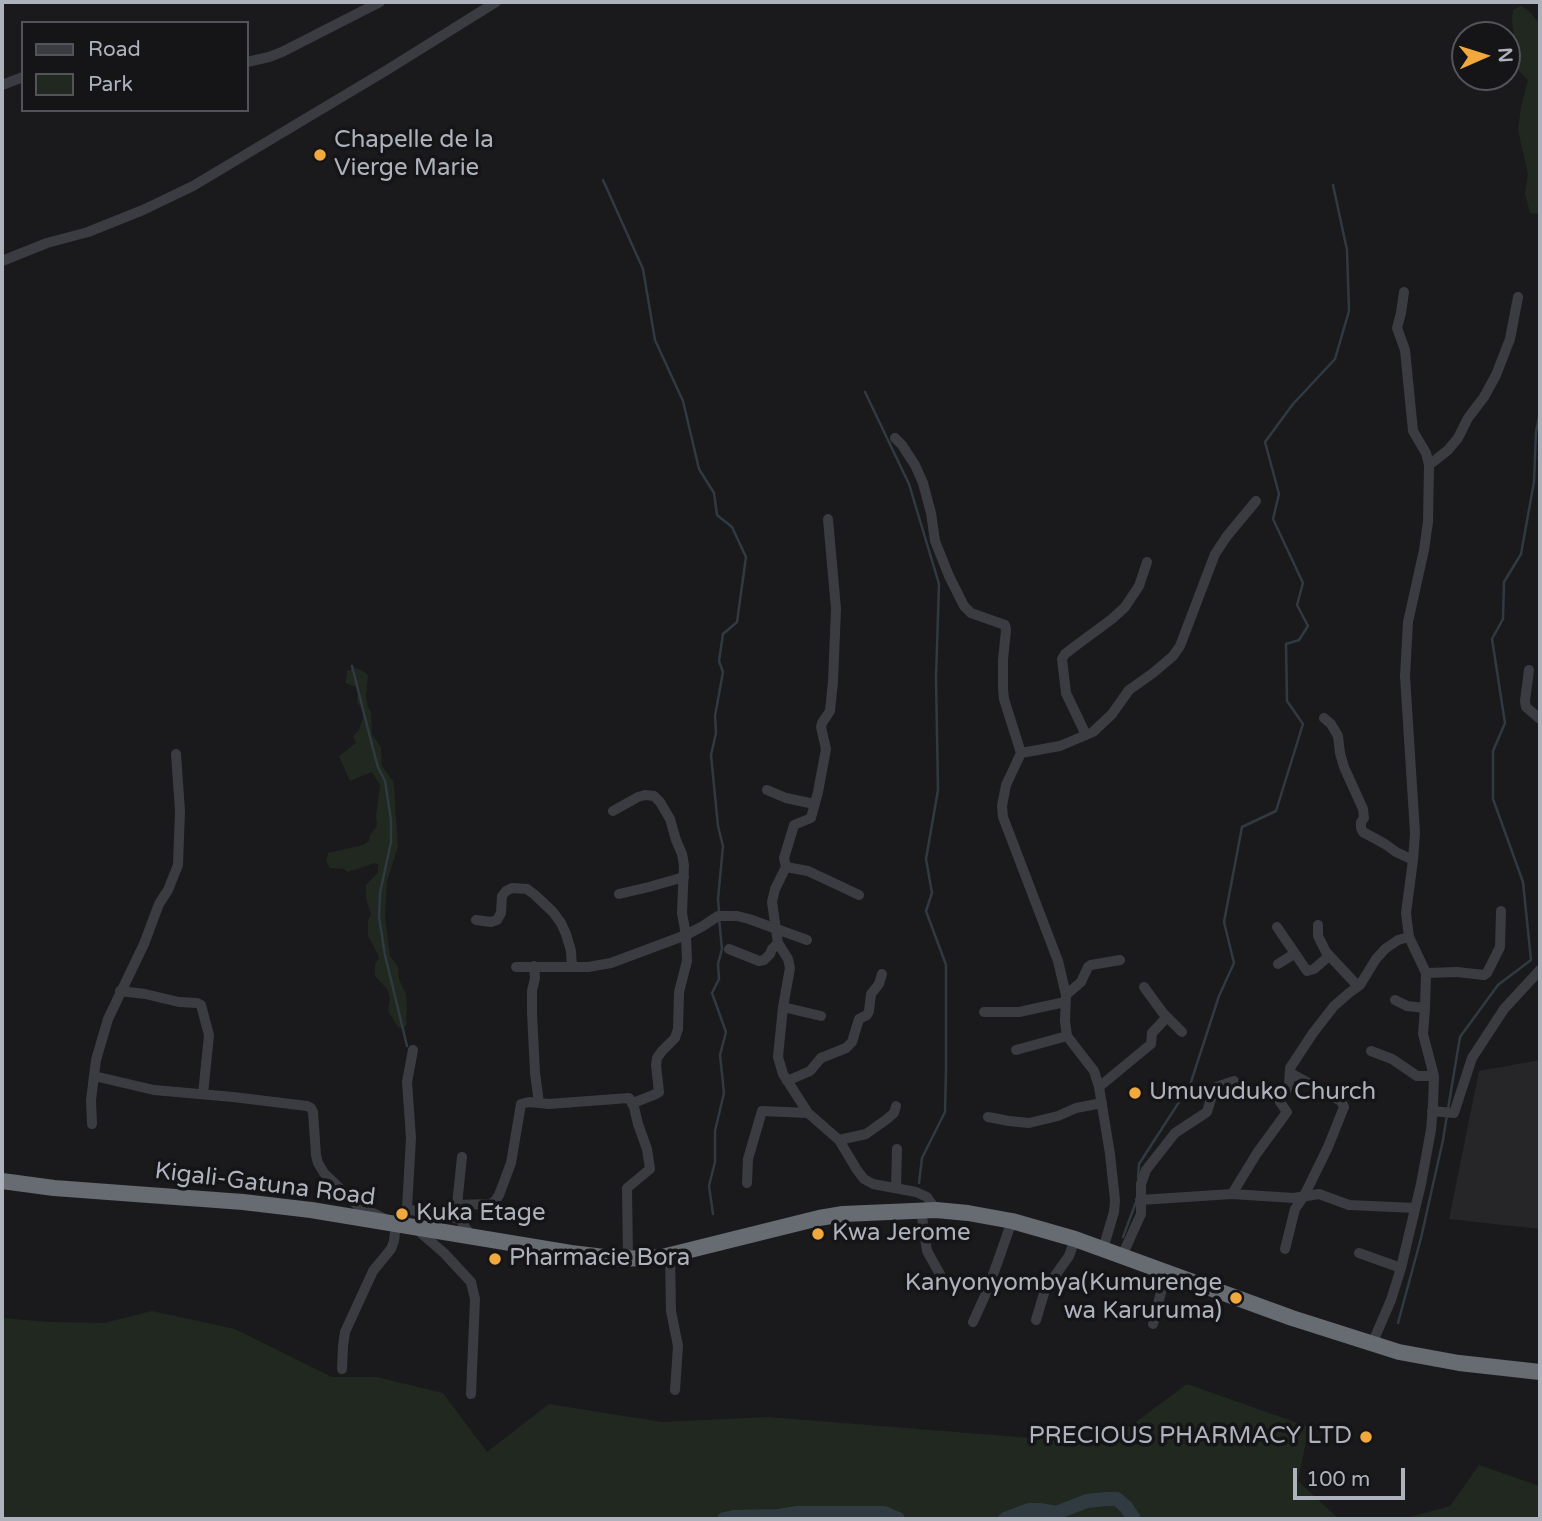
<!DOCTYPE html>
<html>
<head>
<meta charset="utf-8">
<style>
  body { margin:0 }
  #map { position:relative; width:1542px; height:1521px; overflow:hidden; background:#1a1a1c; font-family:"Varela Round",sans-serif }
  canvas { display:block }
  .frame { position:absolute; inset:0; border:4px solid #adb2bc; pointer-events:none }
  .legend { position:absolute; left:21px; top:21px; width:228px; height:91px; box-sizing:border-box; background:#151517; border:2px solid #525459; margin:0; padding:9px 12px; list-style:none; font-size:21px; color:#adb2bc }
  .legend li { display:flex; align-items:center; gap:14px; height:35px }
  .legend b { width:35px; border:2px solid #525459 }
  .north { position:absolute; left:1451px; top:21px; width:70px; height:70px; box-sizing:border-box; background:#151517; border:2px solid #525459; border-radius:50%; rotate:87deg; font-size:19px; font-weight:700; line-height:28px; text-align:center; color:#adb2bc }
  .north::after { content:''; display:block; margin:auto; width:24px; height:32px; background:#f1a83d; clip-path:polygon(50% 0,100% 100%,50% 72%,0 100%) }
  .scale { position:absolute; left:1293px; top:1468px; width:112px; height:32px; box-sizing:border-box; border:4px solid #adb2bc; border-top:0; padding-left:9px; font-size:21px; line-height:24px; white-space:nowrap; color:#adb2bc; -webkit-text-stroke:5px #151517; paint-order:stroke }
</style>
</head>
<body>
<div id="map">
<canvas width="1542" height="1521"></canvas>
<div class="frame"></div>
<ul class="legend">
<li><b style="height:9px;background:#3b3c41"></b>Road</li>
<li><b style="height:19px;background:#202820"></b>Park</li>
</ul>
<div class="north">N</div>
<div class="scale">100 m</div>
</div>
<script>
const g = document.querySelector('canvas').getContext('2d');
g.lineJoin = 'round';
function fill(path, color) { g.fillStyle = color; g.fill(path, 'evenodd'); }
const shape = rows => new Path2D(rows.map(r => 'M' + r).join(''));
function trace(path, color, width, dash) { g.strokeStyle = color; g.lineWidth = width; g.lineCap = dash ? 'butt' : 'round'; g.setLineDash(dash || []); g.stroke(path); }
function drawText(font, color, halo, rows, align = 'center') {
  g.font = font + ' "Varela Round",sans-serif'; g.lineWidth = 7; g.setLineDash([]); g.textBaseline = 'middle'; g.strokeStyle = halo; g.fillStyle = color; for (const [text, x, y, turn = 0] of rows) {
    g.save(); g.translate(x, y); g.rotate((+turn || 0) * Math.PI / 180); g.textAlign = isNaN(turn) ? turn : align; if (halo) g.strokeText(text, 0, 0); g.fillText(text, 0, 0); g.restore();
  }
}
fill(shape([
  [1540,1060,1540,1229,1449,1219,1479,1071]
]), '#262629');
fill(shape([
  [1521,6,1529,11,1540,24,1540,213,1536,214,1530,213,1525,194,1528,174,1518,130,1521,107,1528,80,1519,71,1512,21,1513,10],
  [356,668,363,671,368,675,366,696,368,707,371,712,372,735,381,747,382,766,393,781,394,787,398,847,387,881,385,916,390,956,398,967,399,979,406,994,407,1005,406,1019,407,1024,403,1029,398,1027,388,1011,390,998,387,989,375,976,375,964,379,958,378,955,368,935,368,920,371,915,366,898,366,885,378,872,378,864,375,863,348,872,344,869,330,868,326,861,328,853,363,845,369,841,370,835,377,826,376,816,380,785,372,772,350,781,339,756,356,743,353,736,359,730,363,718,362,709,357,702,358,691,356,687,346,683,346,680,347,671],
  [152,1311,235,1329,332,1377,377,1377,443,1393,487,1452,549,1404,662,1422,768,1417,1106,1444,1187,1384,1309,1427,1298,1481,1339,1519,2,1519,2,1318,49,1322,104,1323],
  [1479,1465,1540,1486,1540,1519,1403,1519,1450,1506]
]), '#202820');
trace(shape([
  [603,180,643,269,655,340,683,401,699,469,714,493,717,515,732,527,746,557,737,622,723,634,719,661,723,672,715,716,716,733,711,755,718,826,723,846,718,899,719,911],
  [1539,246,1540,254],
  [865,392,909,484,939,584,936,678,938,790,926,859,932,893,926,911,946,965,946,1069,945,1112,922,1158,919,1183],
  [352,666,373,749,378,767,385,781,391,820,391,842,380,893,379,917,385,955,407,1046],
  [1448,1109,1460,1037,1498,985,1531,960,1523,882,1493,799,1493,751,1505,723,1492,639,1503,619,1504,582,1521,554,1534,482,1536,432,1540,412],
  [1138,1178,1139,1164,1190,1085,1219,996,1234,963,1224,922,1242,827,1276,811,1303,724,1287,701,1286,644,1299,640,1308,626,1297,605,1303,583,1273,519,1279,494,1265,442,1293,404,1335,359,1349,311,1347,250,1333,185],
  [713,1214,709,1186,715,1162,715,1131,724,1093,720,1055,726,1032,712,993,719,979,718,964,722,949,719,918],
  [1123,1237,1136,1202],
  [1398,1323,1421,1238,1443,1140,1447,1115]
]), '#303a41', 2.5);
trace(shape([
  [724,1519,733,1517,779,1516,797,1513,884,1513,898,1519],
  [1005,1519,1029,1510,1040,1510,1056,1513,1087,1501,1106,1499,1117,1499,1126,1507,1134,1519]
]), '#303a41', 14);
trace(shape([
  [247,62,269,57,282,52,380,2],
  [2,85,23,77],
  [2,261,47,243,88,232,143,210,193,186,387,70,496,2],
  [1404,292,1401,313,1397,328,1405,350,1413,431,1426,453,1429,465],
  [895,438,902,445,915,465,923,483,931,513,935,541,949,576,964,606,971,613,1005,625,1006,630,1003,660,1003,688,1004,699,1021,753,1006,785,1002,806,1003,817,1058,961,1066,995,1065,1021,1067,1036,1094,1071,1099,1087,1110,1154,1115,1200,1114,1212,1103,1249],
  [828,519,836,609,833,682,830,711,822,723,821,727,826,749,818,792,811,818,794,825,784,858,786,867,775,889,772,902,778,943,788,959,790,968,783,1007,778,1057,783,1074,808,1113,839,1140,857,1170,864,1179,873,1184,916,1192,927,1197,936,1210],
  [1529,670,1525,701,1526,707,1540,719],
  [1324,718,1331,724,1338,736,1340,753,1344,767,1363,809,1364,818,1361,822,1361,828,1363,832,1385,844,1396,852,1413,860],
  [1086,735,1066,693,1062,659,1065,654,1074,647,1112,619,1125,607,1139,586,1147,562],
  [1021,753,1060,746,1093,732,1112,714,1129,690,1153,673,1173,656,1180,646,1215,554,1227,536,1256,501],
  [176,754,180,811,178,865,168,890,159,904,144,944,108,1019,96,1060,94,1076,154,1090,233,1097,307,1106,311,1108,313,1112,316,1155,318,1163,324,1173,358,1206,396,1224,394,1241,391,1249,373,1271,345,1332,343,1346,342,1369],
  [767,790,786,798,814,804],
  [613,811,638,797,645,795,654,796,660,802,670,819,676,840,682,854,684,865,682,913,686,935,687,961,679,992,678,1029,675,1038,662,1051,657,1058,656,1065,659,1092,656,1094,633,1103],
  [786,867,808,871,859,895],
  [619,894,649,887,684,877],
  [476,920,491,922,497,920,501,913,502,896,506,891,512,888,527,889,535,895,553,912,561,923,566,934,571,951,572,967],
  [1318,925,1318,936,1326,952,1354,982,1360,985],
  [1277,927,1307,971,1314,969,1329,956],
  [729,949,759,961,764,960,770,954,772,949,778,943],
  [1278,964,1294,954],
  [534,966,535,978,532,991,532,1013,535,1073,539,1103],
  [516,967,588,967,611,963,686,935,703,926,718,916,737,916,749,919,807,940],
  [1426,973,1457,972,1484,975,1487,973,1500,947,1501,911],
  [1144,987,1163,1013,1182,1032],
  [120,991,145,994,179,1002,197,1003,201,1005,209,1035,203,1094],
  [1066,995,1081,982,1088,967,1091,965,1120,960],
  [1395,1000,1407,1006,1425,1008],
  [783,1007,821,1016],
  [984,1012,1019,1012,1065,1002],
  [413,1050,407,1082,411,1138,407,1208,411,1210,460,1219],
  [1016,1050,1067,1036],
  [1371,1051,1392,1059,1417,1076,1434,1076],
  [787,1081,810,1071,821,1058,846,1048,852,1042,859,1019,867,1015,869,1011,871,994,879,984,882,974],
  [1099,1087,1151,1044,1152,1033,1167,1017],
  [1432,1111,1454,1113,1472,1058,1504,1009,1540,970],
  [988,1117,1009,1121,1029,1123,1058,1116,1076,1108,1102,1103],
  [92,1124,91,1100,94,1076],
  [839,1140,866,1134,887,1119,894,1113,896,1106],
  [462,1157,456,1214,472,1237],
  [747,1183,748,1159,762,1111,808,1113],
  [896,1188,897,1149],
  [1232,1194,1257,1153,1287,1112,1280,1102,1289,1085,1290,1068,1313,1033,1334,1006,1349,993,1360,985,1376,959,1385,949,1398,940,1409,937],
  [1140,1200,1232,1194,1294,1198,1319,1194,1349,1205,1415,1208],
  [457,1205,490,1204,495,1201,499,1195,511,1163,521,1104,529,1102,549,1104,629,1098,634,1107,638,1124,647,1149,650,1169,627,1188,628,1259],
  [921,1210,927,1251,941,1276],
  [415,1228,444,1253,471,1282,475,1299,471,1394],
  [1285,1249,1295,1209,1304,1196,1328,1147,1344,1107,1341,1101,1290,1073],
  [1359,1253,1401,1268],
  [670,1255,671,1311,678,1346,675,1390],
  [1122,1256,1141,1214,1141,1184,1146,1170,1175,1133,1207,1112,1214,1089,1216,1087,1234,1081],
  [1036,1320,1045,1290,1069,1256,1075,1239],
  [973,1322,988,1289,1012,1221],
  [1153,1324,1166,1272],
  [1372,1344,1391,1300,1401,1268,1421,1184,1431,1130,1433,1105,1434,1076,1423,1034,1425,1008,1426,973,1409,937,1406,913,1413,860,1415,833,1405,676,1408,622,1424,550,1428,522,1429,465,1448,450,1458,438,1468,418,1484,397,1496,375,1510,339,1518,297]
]), '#3b3c41', 10);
trace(shape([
  [2,1181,54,1188,243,1202,311,1210,571,1253,621,1259,662,1257,819,1218,843,1214,936,1210,968,1213,1012,1221,1075,1239,1292,1318,1399,1352,1459,1363,1540,1372]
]), '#676b72', 16);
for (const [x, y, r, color] of [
  [320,155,7,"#f1a83d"],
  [1135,1093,7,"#f1a83d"],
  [402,1214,7,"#f1a83d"],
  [818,1234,7,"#f1a83d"],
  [495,1259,7,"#f1a83d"],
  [1236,1298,7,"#f1a83d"],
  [1366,1437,7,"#f1a83d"]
]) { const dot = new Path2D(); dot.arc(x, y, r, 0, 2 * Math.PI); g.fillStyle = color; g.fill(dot); trace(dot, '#151517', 2.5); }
drawText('24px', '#adb2bc', '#151517', [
  ["Chapelle de la",334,141],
  ["Vierge Marie",334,169],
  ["Umuvuduko Church",1149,1093],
  ["Kuka Etage",416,1214],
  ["Kwa Jerome",832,1234],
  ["Pharmacie Bora",509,1259],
  ["Kanyonyombya(Kumurenge",1222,1284,"right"],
  ["wa Karuruma)",1222,1312,"right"],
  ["PRECIOUS PHARMACY LTD",1352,1437,"right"]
], 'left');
drawText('24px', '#adb2bc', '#151517', [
  ["Kigali-Gatuna Road",265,1185,7]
]);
</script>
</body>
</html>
